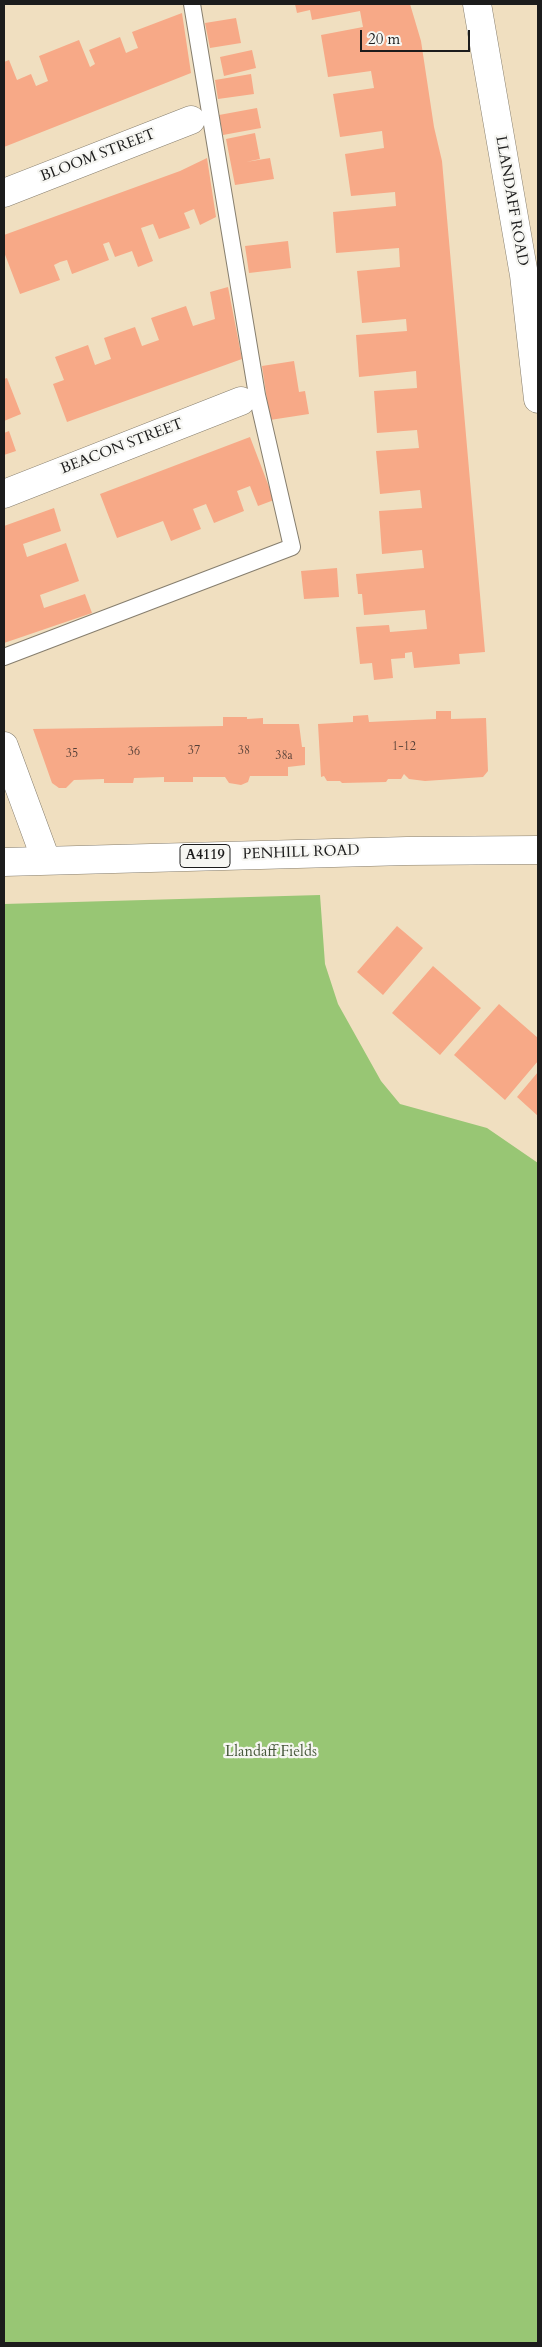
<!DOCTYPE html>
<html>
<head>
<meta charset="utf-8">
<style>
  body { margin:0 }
  #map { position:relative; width:542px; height:2347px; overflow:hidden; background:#f0dfc0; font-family:Cardo,serif }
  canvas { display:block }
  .frame { position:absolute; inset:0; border:5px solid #1c1c1c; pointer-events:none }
  .scale { position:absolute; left:360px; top:30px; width:110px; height:22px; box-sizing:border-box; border:2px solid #1c1c1c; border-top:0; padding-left:6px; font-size:15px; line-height:18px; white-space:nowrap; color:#1c1c1c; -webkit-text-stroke:4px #f6f6f2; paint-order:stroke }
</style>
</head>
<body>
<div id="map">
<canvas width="542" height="2347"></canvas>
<div class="frame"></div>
<div class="scale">20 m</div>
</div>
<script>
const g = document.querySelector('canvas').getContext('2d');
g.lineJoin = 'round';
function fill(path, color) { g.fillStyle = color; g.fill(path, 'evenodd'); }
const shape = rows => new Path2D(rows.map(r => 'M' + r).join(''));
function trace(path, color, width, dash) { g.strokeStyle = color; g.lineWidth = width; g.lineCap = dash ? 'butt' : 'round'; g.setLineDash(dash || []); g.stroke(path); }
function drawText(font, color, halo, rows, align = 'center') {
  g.font = font + ' Cardo,serif'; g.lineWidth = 4.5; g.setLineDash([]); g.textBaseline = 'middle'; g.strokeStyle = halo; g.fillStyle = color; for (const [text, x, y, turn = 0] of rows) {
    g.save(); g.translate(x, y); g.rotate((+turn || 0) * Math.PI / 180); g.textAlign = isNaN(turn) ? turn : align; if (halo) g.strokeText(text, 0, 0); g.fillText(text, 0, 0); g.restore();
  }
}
fill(shape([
  [320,895,325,964,338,1004,381,1081,400,1104,487,1128,538,1163,538,2343,4,2343,4,904]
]), '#98c674');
fill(shape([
  [295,4,410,4,421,41,434,127,442,161,485,652,459,654,460,664,414,668,412,652,405,653,405,658,391,659,393,678,374,680,372,663,360,664,356,627,389,625,390,632,427,629,425,610,364,615,362,594,358,594,356,574,424,568,422,550,382,554,379,511,422,508,420,490,380,494,376,451,419,448,417,430,377,433,374,391,417,388,416,371,359,377,356,335,407,331,406,319,362,323,357,271,400,267,399,248,336,253,333,212,396,206,395,192,351,196,345,154,384,148,382,131,340,137,333,94,374,88,371,71,328,77,321,35,363,27,360,11,312,20,310,10,297,13],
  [182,13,191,73,4,147,4,62,9,60,17,80,31,74,36,86,48,81,39,56,79,40,90,67,95,64,89,50,120,37,126,53,135,49,138,48,132,32],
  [236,18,241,43,210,48,205,23],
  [252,50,256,68,224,76,220,57],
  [251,74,254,94,218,99,215,80],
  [257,108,261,128,223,135,219,115],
  [255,133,260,159,246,162,270,158,274,179,235,185,226,139],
  [207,158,216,217,200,225,194,209,184,213,190,228,159,239,153,224,141,228,153,261,138,267,132,251,115,257,109,242,103,244,109,260,72,274,67,260,60,262,54,265,60,280,20,294,4,252,4,235,180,171],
  [288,241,291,268,249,273,245,246],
  [228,287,242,359,67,422,53,384,64,380,55,357,88,345,95,365,111,359,104,338,135,327,142,346,159,340,151,318,186,306,193,326,215,319,210,292],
  [294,361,299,392,305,391,309,414,270,420,262,366],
  [7,378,21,414,4,421,4,379],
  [9,431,16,451,4,455,4,433],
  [250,437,274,500,258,506,250,486,237,491,244,511,214,523,206,504,193,509,201,529,171,541,163,521,117,538,100,494],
  [54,508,61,531,23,544,27,557,66,543,79,581,40,595,44,608,85,594,92,613,4,643,4,526],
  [337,568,339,597,304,599,301,571],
  [436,711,451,711,451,719,486,718,488,771,483,777,425,781,409,779,404,774,401,779,388,779,386,782,342,783,340,781,327,781,324,776,321,777,318,724,353,722,353,716,368,715,369,722,436,719],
  [223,717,247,717,247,719,263,718,263,724,299,724,302,747,305,747,305,765,288,767,288,776,250,776,248,782,241,785,229,783,225,777,193,777,193,782,164,782,164,777,134,778,133,783,104,783,104,779,74,780,66,788,59,788,52,783,33,729,223,726],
  [397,926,423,948,383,995,357,972],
  [433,966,481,1008,440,1055,392,1013],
  [499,1004,538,1038,538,1061,505,1100,454,1055],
  [538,1072,538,1116,517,1097]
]), '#f7a987');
const lane = shape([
  [4,657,292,547,257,395,192,4]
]);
const street = shape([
  [4,193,191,120],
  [4,494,241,401],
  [4,746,46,860]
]);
const secondary = shape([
  [477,4,524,275,538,399]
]);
const primary = shape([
  [4,862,407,851,538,850]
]);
trace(lane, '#867e6e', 18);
trace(street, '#867e6e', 29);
trace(secondary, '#867e6e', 29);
trace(primary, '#867e6e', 29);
trace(lane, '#fff', 16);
trace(street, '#fff', 28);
trace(secondary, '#fff', 28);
trace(primary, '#fff', 28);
drawText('12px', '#533f37', null, [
  ["1-12",404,747],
  ["37",194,751],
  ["38",244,751],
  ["36",134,752],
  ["35",72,754],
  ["38a",284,756]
]);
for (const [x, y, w] of [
  [205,856,50]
]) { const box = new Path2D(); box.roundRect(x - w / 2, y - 11.5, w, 23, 4); g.fillStyle = '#f6f6f2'; g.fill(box); trace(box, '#1c1c1c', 1); }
drawText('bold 14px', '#1c1c1c', null, [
  ["A4119",205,856]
]);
drawText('15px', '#1c1c1c', '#f6f6f2', [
  ["BLOOM STREET",98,156,-21],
  ["LLANDAFF ROAD",511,201,80],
  ["BEACON STREET",122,447,-21],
  ["PENHILL ROAD",301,853,-2]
]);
drawText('15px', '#47583b', '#f6f6f2', [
  ["Llandaff Fields",271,1753]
]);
</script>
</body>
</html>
